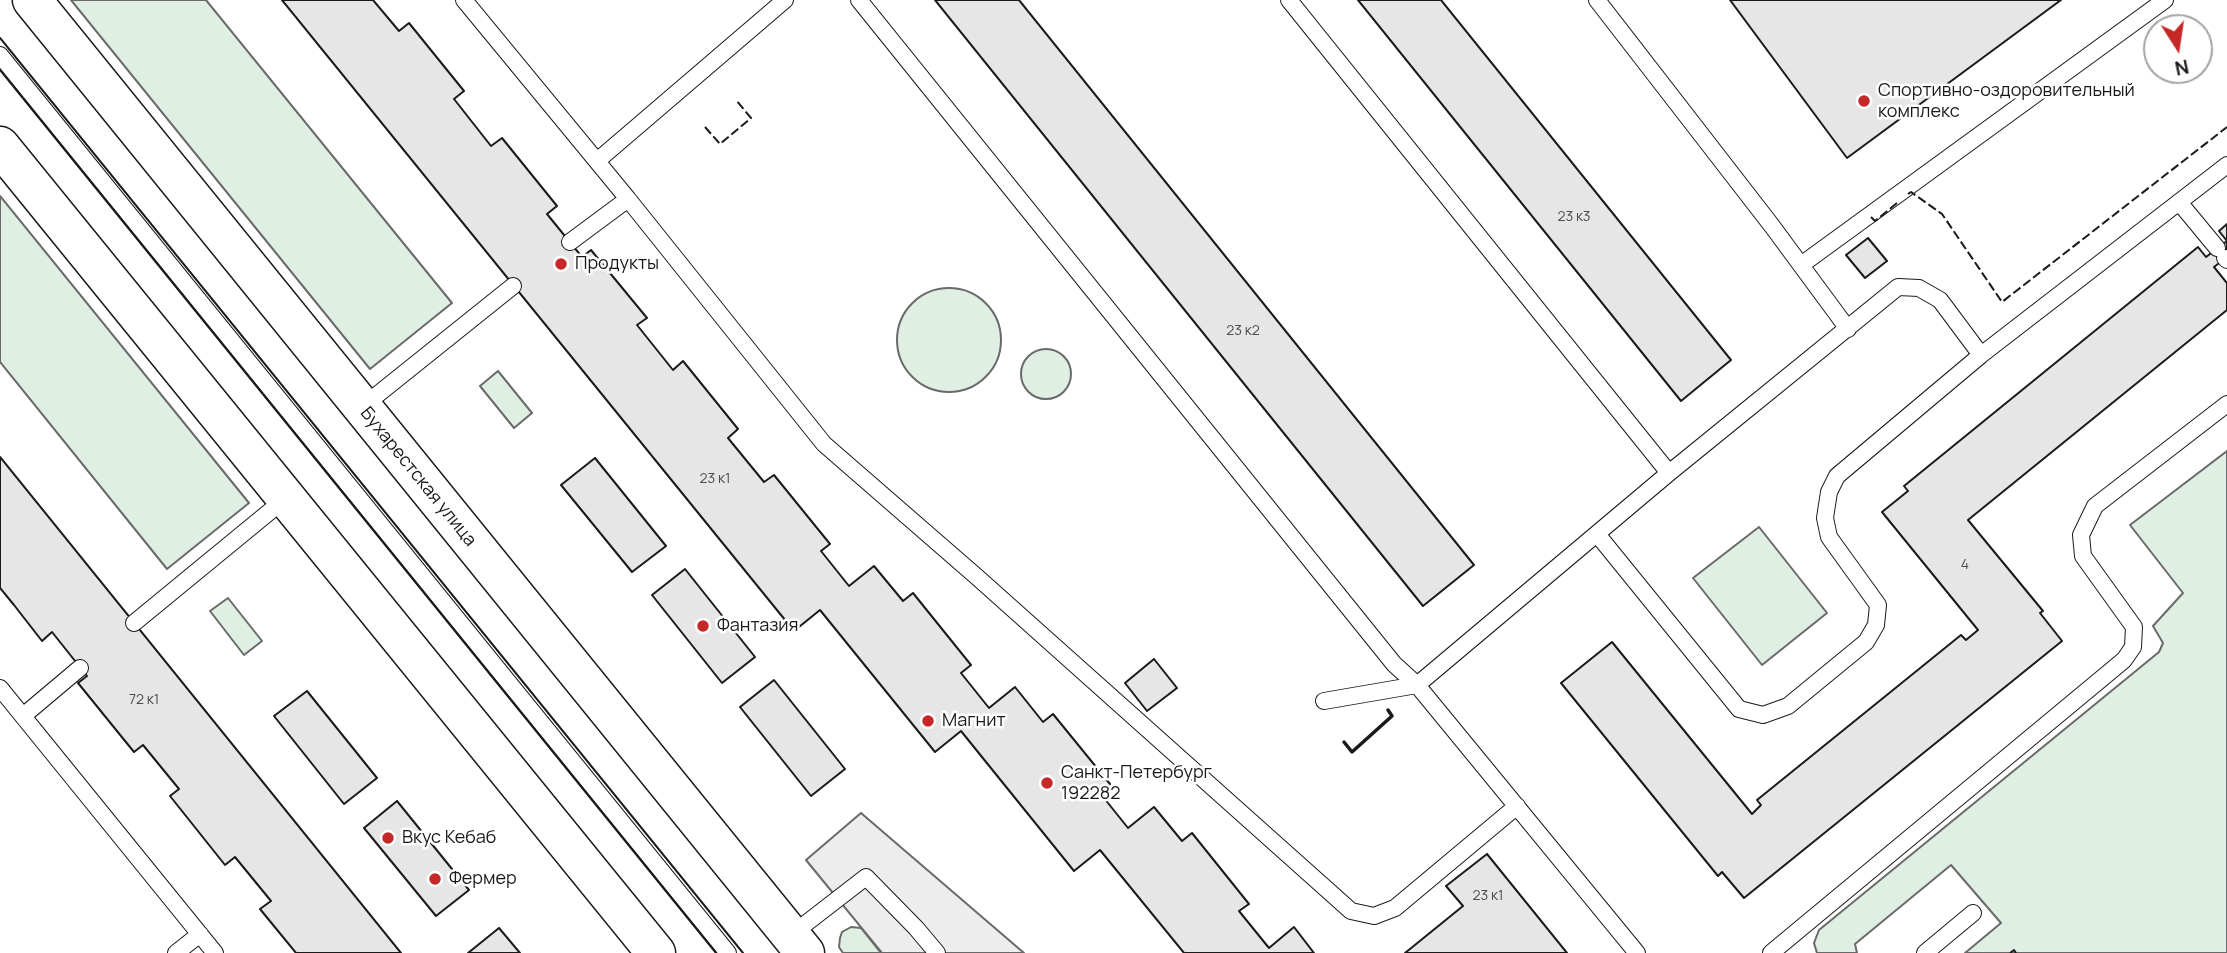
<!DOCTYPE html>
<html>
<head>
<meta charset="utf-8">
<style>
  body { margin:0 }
  #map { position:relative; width:2227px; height:953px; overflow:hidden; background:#fff; font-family:Manrope,sans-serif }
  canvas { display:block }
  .north { position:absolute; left:2143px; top:14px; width:70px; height:70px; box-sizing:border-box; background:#fff; border:2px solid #a3a3a3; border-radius:50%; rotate:168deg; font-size:19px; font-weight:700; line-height:28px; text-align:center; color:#1a1a1a }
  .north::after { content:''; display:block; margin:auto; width:24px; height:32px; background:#c62828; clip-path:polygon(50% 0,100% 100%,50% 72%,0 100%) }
</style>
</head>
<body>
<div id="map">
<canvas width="2227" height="953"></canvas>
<div class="north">N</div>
</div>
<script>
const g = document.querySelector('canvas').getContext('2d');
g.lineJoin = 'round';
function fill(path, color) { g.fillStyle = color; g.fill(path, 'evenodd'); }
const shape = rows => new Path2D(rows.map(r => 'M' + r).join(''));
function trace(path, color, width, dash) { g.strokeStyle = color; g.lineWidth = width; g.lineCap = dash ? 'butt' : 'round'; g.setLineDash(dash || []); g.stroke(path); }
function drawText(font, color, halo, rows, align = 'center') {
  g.font = font + ' Manrope,sans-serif'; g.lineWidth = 5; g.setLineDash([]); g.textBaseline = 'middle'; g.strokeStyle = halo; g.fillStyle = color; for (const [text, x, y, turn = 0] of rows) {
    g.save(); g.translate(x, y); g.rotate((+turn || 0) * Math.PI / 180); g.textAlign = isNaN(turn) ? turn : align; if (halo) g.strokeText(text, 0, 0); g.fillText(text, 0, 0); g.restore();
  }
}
const green = shape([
  [71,0,206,0,452,303,370,369,71,0],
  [0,196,249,503,167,569,0,362,0,196],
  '897 340a52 52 0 1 1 104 0a52 52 0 1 1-104 0Z',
  '1021 374a25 25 0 1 1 50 0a25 25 0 1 1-50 0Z',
  [498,371,532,413,514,428,480,386,498,371],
  [2227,451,2227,953,1965,953,2001,923,1951,865,1855,944,1857,953,1817,953,1814,943,1819,930,2159,652,2163,643,2153,626,2183,593,2130,525,2227,451],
  [1759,527,1827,613,1762,665,1693,578,1759,527],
  [228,598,262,641,244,655,210,611,228,598],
  [851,927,861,928,881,953,843,953,839,947,840,938,842,932,851,927]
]);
fill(green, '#e0efe3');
trace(green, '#6a6a6a', 2);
const parking = shape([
  [861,813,1024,953,882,953,806,860,861,813]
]);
fill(parking, '#ededed');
trace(parking, '#6a6a6a', 2);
const building = shape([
  [282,0,373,0,399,31,409,23,464,91,454,99,491,146,502,138,557,206,547,214,582,257,591,250,647,318,637,325,673,370,683,361,738,429,728,438,764,482,774,475,830,544,821,551,849,586,874,566,903,601,913,593,971,665,961,673,989,708,1015,687,1043,722,1053,714,1110,784,1100,793,1128,828,1154,807,1182,841,1192,833,1249,904,1239,911,1269,948,1294,927,1314,953,1184,953,1100,850,1074,871,961,731,935,752,820,610,794,631,282,0],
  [935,0,1019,0,1474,565,1423,606,935,0],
  [1358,0,1441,0,1731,360,1681,401,1358,0],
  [1730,0,2061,0,1847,158,1730,0],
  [2227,224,2227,257,2214,267,2227,283,2227,310,1968,520,2043,611,2040,613,2062,641,1744,898,1722,872,1718,876,1561,683,1612,642,1752,814,1761,805,1757,800,1961,635,1966,640,1978,630,1882,512,1908,491,1904,486,2198,247,2206,257,2227,241,2219,231,2227,224],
  [1868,238,1887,261,1865,278,1846,255,1868,238],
  [0,457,401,953,296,953,260,909,271,901,235,857,225,865,170,796,179,789,143,745,134,752,78,683,87,676,52,632,42,641,14,605,0,588,0,457],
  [595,458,666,546,632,572,561,485,595,458],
  [685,569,755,657,722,683,652,595,685,569],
  [1154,659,1177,688,1147,711,1125,683,1154,659],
  [774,680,845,769,811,796,740,707,774,680],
  [307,691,377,778,344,804,274,716,307,691],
  [397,801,469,890,436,916,364,828,397,801],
  [1487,854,1567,953,1405,953,1463,906,1446,886,1487,854],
  [499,928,520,953,468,953,499,928]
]);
fill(building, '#e6e6e6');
trace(building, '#1a1a1a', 2);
const lane = shape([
  [464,0,628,199,570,242],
  [859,0,1394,664,1417,685,1637,953],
  [1289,0,1669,473],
  [1597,0,1772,226,1848,329],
  [0,55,728,953],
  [597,161,785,0],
  [628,199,824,444,977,577,1351,911,1374,916,1395,908,1517,806],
  [2179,202,2217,248],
  [2225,258,2227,260],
  [1801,265,2165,0],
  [362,407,513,286],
  [1597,534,1739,709,1763,715,1788,706,1866,642,1876,625,1878,605,1829,537,1825,518,1829,492,1837,476,1981,355,2227,165],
  [134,623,285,499],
  [0,688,215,953],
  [1324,701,1417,685,1669,473,1898,287,1919,288,1940,300,1981,355],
  [23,716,80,668],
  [791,935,866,877,916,928,937,953],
  [176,953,200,934],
  [1771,953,2124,660,2133,647,2134,627,2083,556,2081,535,2095,506,2227,404],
  [1925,953,1973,913]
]);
const secondary = shape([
  [32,0,805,953],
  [0,146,656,953]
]);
trace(lane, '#1a1a1a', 18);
trace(secondary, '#1a1a1a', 41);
trace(lane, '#fff', 16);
trace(secondary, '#fff', 38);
trace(shape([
  [0,38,743,953],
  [0,70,716,953]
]), '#1a1a1a', 2);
trace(shape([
  [705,127,720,144,751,118,736,100],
  [1908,194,1911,192,1942,214,2002,302,2227,127],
  [1871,217,1875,221,1897,203],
  [2010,953,2014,950,2016,953]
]), '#1a1a1a', 2, [9, 3.5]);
trace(shape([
  [1344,742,1352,752,1392,716,1388,710]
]), '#1a1a1a', 3.5);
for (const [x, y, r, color] of [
  [1864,101,7,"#c62828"],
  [561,264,7,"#c62828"],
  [703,626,7,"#c62828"],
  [928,721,7,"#c62828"],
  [1047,783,7,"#c62828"],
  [388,838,7,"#c62828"],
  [435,879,7,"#c62828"]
]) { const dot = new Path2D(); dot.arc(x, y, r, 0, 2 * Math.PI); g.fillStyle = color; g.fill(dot); trace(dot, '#fff', 2.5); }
drawText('14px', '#4d4d4d', null, [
  ["23 к3",1574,217],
  ["23 к2",1243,331],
  ["23 к1",715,479],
  ["4",1965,565],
  ["72 к1",144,700],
  ["23 к1",1488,896]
]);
drawText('18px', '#1a1a1a', '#fff', [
  ["Спортивно-оздоровительный",1878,91],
  ["комплекс",1878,112],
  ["Продукты",575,264],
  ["Фантазия",717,626],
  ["Магнит",942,721],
  ["Санкт-Петербург",1061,773],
  ["192282",1061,794],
  ["Вкус Кебаб",402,838],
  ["Фермер",449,879]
], 'left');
drawText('18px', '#1a1a1a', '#fff', [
  ["Бухарестская улица",418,477,51]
]);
</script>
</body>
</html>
